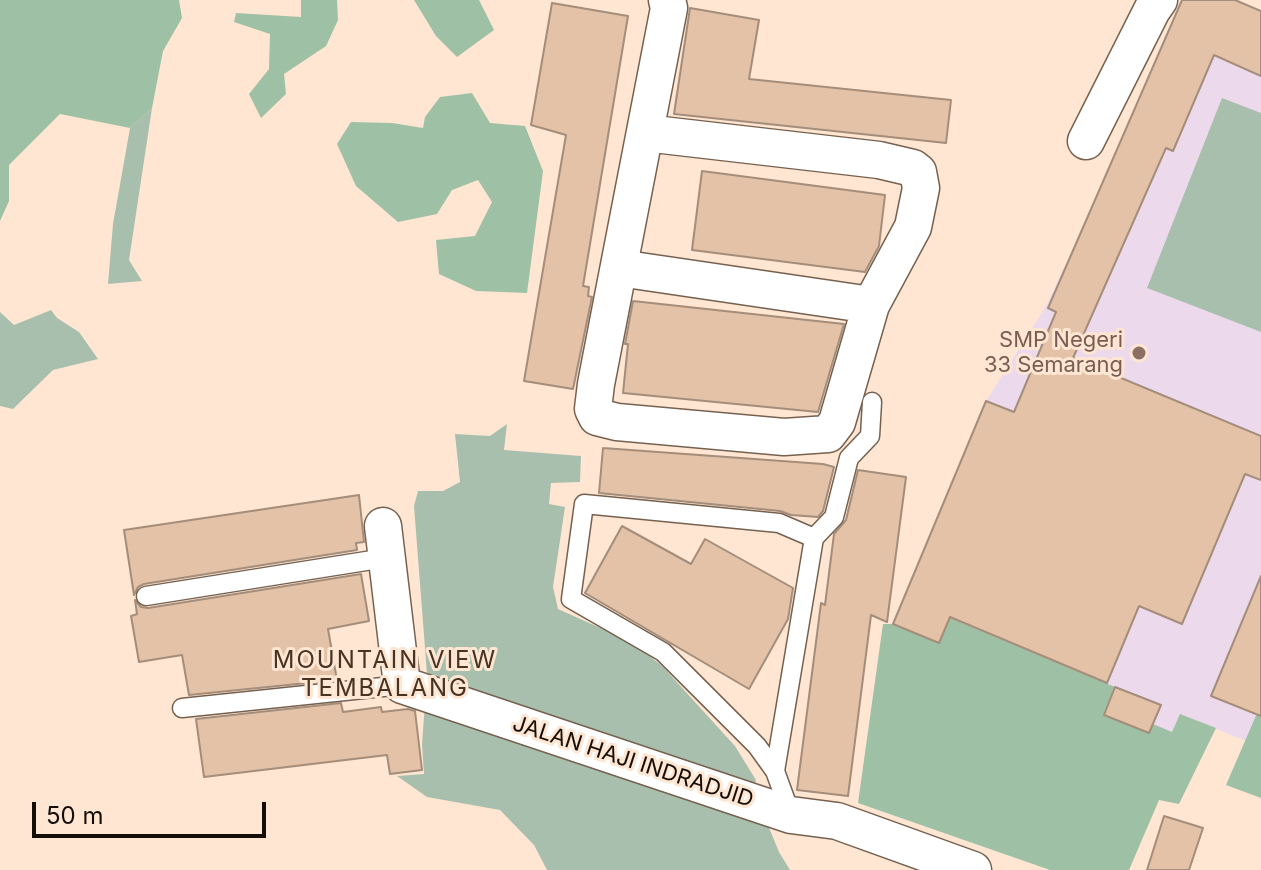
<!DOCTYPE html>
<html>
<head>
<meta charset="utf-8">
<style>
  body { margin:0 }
  #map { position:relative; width:1261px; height:870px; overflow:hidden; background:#fee6d2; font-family:Inter,sans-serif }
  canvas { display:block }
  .scale { position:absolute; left:32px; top:802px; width:234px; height:36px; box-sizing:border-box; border:4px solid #150d07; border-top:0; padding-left:10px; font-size:24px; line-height:28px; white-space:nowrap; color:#150d07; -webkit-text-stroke:6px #fee6d2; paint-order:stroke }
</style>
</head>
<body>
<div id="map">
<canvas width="1261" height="870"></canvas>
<div class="scale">50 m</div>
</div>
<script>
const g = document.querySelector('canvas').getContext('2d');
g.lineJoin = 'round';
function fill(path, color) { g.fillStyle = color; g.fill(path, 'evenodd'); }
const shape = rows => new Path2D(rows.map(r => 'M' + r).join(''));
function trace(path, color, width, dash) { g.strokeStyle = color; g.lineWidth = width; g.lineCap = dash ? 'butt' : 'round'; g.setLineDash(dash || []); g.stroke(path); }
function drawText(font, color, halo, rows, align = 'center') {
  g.font = font + ' Inter,sans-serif'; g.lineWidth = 6; g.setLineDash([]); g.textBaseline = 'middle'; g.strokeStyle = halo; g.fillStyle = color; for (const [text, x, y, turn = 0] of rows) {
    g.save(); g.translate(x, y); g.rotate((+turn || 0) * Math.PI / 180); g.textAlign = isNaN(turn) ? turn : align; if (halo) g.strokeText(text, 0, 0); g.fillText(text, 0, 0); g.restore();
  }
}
fill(shape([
  [1182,0,1261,11,1261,704,1246,741,1180,714,1172,733,1149,733,1104,715,1115,687,950,618,939,643,892,624,986,401,1046,306,1092,209]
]), '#ecdaec');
fill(shape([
  [1222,98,1261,113,1261,332,1147,288],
  [152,108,129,260,142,281,108,284,113,224,130,128],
  [51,310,57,318,79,332,98,359,53,370,13,409,0,406,0,312,14,325],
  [507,424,504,450,581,456,580,482,551,483,549,504,565,507,553,587,558,609,634,643,663,667,735,746,756,780,753,789,779,852,790,870,547,870,534,845,500,810,427,797,397,776,424,774,422,745,427,674,414,506,418,491,443,491,460,482,455,434,490,436]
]), '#a9bfad');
fill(shape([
  [0,0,179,0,182,18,163,51,152,108,130,128,60,114,9,165,9,201,0,221],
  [301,0,337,0,338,20,326,46,284,74,286,94,261,118,249,94,269,69,270,34,234,22,236,13,301,17],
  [414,0,479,0,494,30,457,57,436,36],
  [472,93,490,123,525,126,543,171,527,293,476,291,439,274,436,240,475,236,492,202,478,180,452,190,437,214,398,222,356,186,337,144,351,122,392,123,423,128,425,117,440,97],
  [950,618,1115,687,1104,715,1148,733,1153,724,1172,732,1180,714,1216,728,1179,804,1159,800,1129,870,1050,870,858,803,883,624,892,624,938,643],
  [1261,704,1261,798,1226,785]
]), '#9ec0a5');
const building = shape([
  [1182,0,1235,0,1261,11,1261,76,1214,55,1173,151,1166,148,1073,358,1261,436,1261,480,1245,474,1182,624,1139,606,1107,683,950,617,939,643,893,624,986,401,1014,412,1056,312,1048,308,1182,0],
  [552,3,628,16,583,286,589,287,588,296,592,297,573,389,524,381,566,135,531,125,552,3],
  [690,8,759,20,749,79,951,100,946,143,674,114,690,8],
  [702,171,885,195,879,246,865,272,692,250,702,171],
  [633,301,844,324,818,412,623,393,628,344,625,344,633,301],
  [603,448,823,464,834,467,823,511,818,517,791,515,780,511,599,493,603,448],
  [858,470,906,477,887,622,871,615,848,796,797,790,821,603,825,605,834,534,846,520,858,470],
  [359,495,364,542,356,543,357,550,144,584,138,587,134,595,124,530,359,495],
  [622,526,691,564,705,539,793,588,788,619,749,689,585,593,622,526],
  [361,574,369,621,328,629,337,680,189,695,182,655,139,662,131,616,137,614,135,600,141,607,148,608,361,574],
  [1261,576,1261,716,1211,696,1261,576],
  [1115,687,1161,705,1149,733,1104,715,1115,687],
  [341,703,343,712,381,707,382,712,408,709,415,711,422,770,390,774,387,755,204,777,196,719,341,703],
  [1164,816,1203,828,1189,870,1147,870,1164,816]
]);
fill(building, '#e3c2a7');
trace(building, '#a48d7b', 2);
const service = shape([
  [814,538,834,517,849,458,870,436,872,402],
  [146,596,385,558],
  [182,708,402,685],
  [775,771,757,746,663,652,571,599,584,504,779,523,814,538,775,771,791,815]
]);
const minor = shape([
  [667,0,669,8,596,384,593,409,597,417,617,422,784,437,828,434,837,422,871,305],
  [1086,141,1152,10,1159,0],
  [619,268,871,305,913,227,921,188,918,172,913,168,879,160,645,133],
  [383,526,402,685,791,815,837,821,973,870]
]);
trace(service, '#766150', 21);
trace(minor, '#766150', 39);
trace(service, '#fff', 18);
trace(minor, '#fff', 36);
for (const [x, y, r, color] of [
  [1139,353,8,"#8d6e63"]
]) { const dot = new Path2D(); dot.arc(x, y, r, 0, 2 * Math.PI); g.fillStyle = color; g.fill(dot); trace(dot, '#fee6d2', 3); }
drawText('22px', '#785e54', '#fee6d2', [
  ["SMP Negeri",1123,340],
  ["33 Semarang",1123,365]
], 'right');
drawText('22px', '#150d07', '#fee6d2', [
  ["JALAN HAJI INDRADJID",633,762,18]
]);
g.letterSpacing = '2px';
drawText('24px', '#463323', '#fee6d2', [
  ["MOUNTAIN VIEW",385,661],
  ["TEMBALANG",385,689]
]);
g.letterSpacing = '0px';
</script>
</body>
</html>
